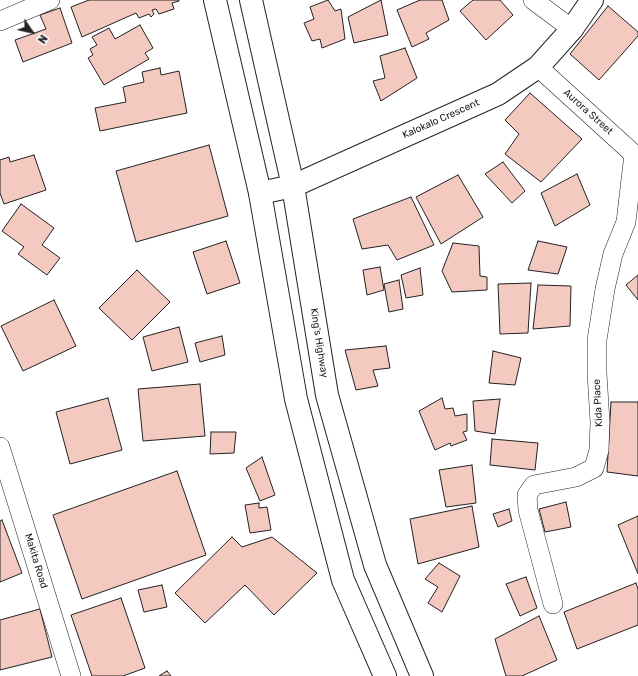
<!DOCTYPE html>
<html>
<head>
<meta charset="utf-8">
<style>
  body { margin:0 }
  #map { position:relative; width:638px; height:676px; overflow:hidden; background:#fff; font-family:Rubik,sans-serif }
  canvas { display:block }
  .north { position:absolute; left:12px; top:12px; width:40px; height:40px; -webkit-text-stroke:3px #fff; paint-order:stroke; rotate:124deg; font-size:11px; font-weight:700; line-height:16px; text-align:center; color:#222 }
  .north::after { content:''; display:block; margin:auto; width:14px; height:18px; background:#222; clip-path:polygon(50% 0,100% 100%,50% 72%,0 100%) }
</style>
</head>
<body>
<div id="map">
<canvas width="638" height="676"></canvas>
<div class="north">N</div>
</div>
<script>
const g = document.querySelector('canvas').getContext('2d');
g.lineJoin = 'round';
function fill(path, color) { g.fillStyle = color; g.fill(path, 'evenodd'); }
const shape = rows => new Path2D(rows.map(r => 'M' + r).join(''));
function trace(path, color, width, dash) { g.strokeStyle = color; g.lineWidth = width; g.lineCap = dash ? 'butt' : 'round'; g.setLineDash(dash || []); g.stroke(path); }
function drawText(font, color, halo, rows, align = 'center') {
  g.font = font + ' Rubik,sans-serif'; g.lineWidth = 3; g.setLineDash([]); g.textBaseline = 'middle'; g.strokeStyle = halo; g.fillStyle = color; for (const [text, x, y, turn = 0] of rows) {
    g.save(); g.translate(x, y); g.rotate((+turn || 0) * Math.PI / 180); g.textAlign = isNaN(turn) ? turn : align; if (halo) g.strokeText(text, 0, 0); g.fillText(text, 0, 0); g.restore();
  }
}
const building = shape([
  [89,0,179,0,179,1,172,3,174,9,159,14,156,9,152,10,154,14,151,17,149,14,139,18,136,13,82,37,71,7,89,0],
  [328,0,335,11,341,9,345,39,322,48,320,39,312,41,304,23,314,19,310,7,328,0],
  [381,0,388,35,354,43,348,17,381,0],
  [420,0,442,0,449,20,426,33,429,39,412,47,397,10,420,0],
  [473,0,500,0,513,15,486,40,460,11,473,0],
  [608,6,638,32,638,36,599,80,570,54,608,6],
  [60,8,72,43,23,62,15,40,46,29,40,15,60,8],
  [140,25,153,48,145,53,149,59,104,85,88,58,93,55,90,49,97,45,92,37,109,28,115,39,140,25],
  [405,48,417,78,381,101,373,81,385,78,380,56,405,48],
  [160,68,161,75,179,71,187,113,100,131,95,108,126,102,123,87,144,82,142,72,160,68],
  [530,93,582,139,541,182,505,154,519,134,505,120,530,93],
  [209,145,228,216,136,242,116,171,209,145],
  [34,155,46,190,4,204,0,193,0,160,9,157,10,162,34,155],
  [503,162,525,191,512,203,485,174,503,162],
  [577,174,590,205,555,226,541,193,577,174],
  [458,175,483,217,441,244,416,197,458,175],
  [411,197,434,245,397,260,388,245,362,249,353,219,411,197],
  [21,204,54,228,42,245,60,258,47,275,18,254,24,247,2,231,21,204],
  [226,241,240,283,207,294,193,252,226,241],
  [538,241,567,247,558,274,528,270,538,241],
  [453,243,479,246,480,276,487,277,487,290,452,292,442,271,453,243],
  [380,267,384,290,367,295,363,270,380,267],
  [420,268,423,295,406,298,401,275,420,268],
  [137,270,170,302,132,340,99,308,137,270],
  [638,275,638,300,626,285,638,275],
  [399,280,403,309,389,312,384,284,399,280],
  [531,283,528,333,500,334,498,284,531,283],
  [538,285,571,286,570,326,533,329,538,285],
  [54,300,76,346,23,371,1,326,54,300],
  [179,327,188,362,152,371,143,337,179,327],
  [222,336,225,355,200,362,195,343,222,336],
  [386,346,390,368,373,370,378,386,356,390,345,350,386,346],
  [493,351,521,358,515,385,489,383,493,351],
  [200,384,205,436,143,441,138,389,200,384],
  [108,398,122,450,70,464,56,412,108,398],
  [442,398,445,409,453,408,455,416,467,414,467,431,463,432,467,440,451,446,450,443,435,450,419,411,442,398],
  [500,399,495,434,475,431,473,401,500,399],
  [611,402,638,402,638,476,607,472,611,402],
  [211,432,236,432,234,453,210,454,211,432],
  [492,439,538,443,535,470,490,465,492,439],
  [262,457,275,495,260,501,246,468,262,457],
  [472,465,476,503,446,507,439,470,472,465],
  [177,471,206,555,82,599,53,515,177,471],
  [566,502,571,527,545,532,539,509,566,502],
  [259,503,259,508,267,507,271,530,250,533,245,505,259,503],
  [472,506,479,547,418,564,410,519,472,506],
  [509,509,512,521,498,527,493,514,509,509],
  [638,516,638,574,618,525,638,516],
  [2,520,22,573,0,582,0,521,2,520],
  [232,537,242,547,272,537,317,573,274,615,245,585,205,623,175,593,232,537],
  [439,563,460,576,442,612,428,603,438,587,425,579,439,563],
  [526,577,537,608,520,616,506,584,526,577],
  [636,583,638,589,638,625,577,649,564,612,636,583],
  [162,585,167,607,144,612,138,590,162,585],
  [121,598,145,668,123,676,92,676,71,615,121,598],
  [40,609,52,657,0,670,0,620,40,609],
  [539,616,557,660,522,676,506,676,495,639,539,616],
  [167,671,171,676,159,676,167,671]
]);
fill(building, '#f3c9c0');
trace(building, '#222', 1);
const street = shape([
  [533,0,572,29],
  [0,21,50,0],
  [538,67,638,158],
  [0,447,71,676],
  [553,604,528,510,527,495,534,485,576,477,594,468,599,450,600,422,597,373,597,340,605,289,613,254,626,222,634,154]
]);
const secondary = shape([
  [260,193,293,186,498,94,538,67,572,29,592,0]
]);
const highway = shape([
  [215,0,260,193,296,399,343,580,385,676],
  [251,0,293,186,327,395,375,565,422,676]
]);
trace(street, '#222', 20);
trace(secondary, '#222', 24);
trace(highway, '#222', 24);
trace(street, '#fff', 19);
trace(secondary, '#fff', 22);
trace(highway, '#fff', 22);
drawText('10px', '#222', '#fff', [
  ["Aurora Street",588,112,42],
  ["Kalokalo Crescent",441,119,-24],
  ["King's Highway",319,343,81],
  ["Kida Place",598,403,-93],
  ["Makita Road",36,561,73]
]);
</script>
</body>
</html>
